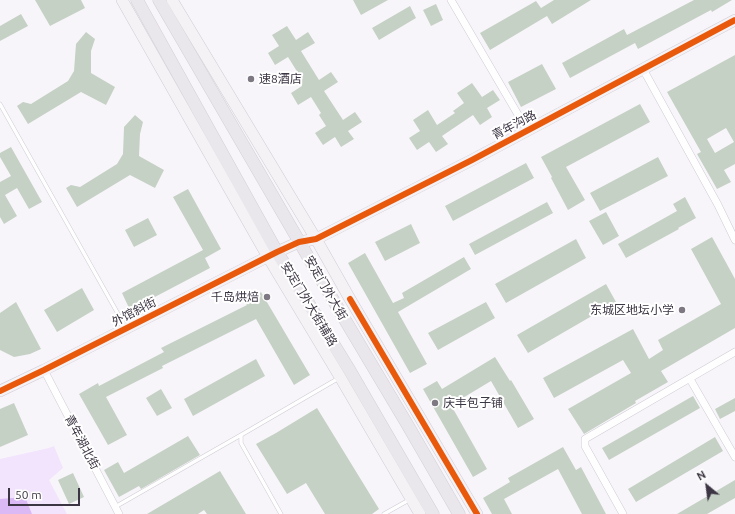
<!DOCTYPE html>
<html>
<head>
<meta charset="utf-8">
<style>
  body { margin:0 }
  #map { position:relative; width:735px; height:514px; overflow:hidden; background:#f8f5fa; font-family:Ubuntu,sans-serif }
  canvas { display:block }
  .north { position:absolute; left:687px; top:466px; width:40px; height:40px; -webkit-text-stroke:3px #fff; paint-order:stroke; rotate:331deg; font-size:11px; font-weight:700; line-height:16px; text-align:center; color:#3c3543 }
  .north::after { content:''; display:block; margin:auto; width:14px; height:18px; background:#3c3543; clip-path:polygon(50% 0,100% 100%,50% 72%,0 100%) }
  .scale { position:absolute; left:8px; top:488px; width:72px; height:18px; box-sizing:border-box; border:2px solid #3c3543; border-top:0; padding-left:5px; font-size:12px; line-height:14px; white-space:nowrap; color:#3c3543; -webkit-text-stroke:3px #fff; paint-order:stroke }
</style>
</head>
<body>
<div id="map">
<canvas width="735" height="514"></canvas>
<div class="north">N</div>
<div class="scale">50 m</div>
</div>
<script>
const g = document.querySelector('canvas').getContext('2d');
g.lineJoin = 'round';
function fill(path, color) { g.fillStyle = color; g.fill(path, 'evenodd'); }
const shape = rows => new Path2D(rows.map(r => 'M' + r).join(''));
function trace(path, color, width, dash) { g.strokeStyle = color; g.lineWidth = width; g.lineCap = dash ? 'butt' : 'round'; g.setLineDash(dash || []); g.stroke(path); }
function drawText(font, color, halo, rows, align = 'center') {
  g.font = font + ' Ubuntu,"Noto Sans SC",sans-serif'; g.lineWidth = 4; g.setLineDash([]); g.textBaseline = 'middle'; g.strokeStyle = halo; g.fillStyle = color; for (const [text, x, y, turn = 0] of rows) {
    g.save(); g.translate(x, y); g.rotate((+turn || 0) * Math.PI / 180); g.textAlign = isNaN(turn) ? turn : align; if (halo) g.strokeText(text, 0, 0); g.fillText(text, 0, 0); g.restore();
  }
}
fill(shape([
  [54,446,63,468,49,480,67,514,0,514,0,459,49,448]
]), '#f1e4fc');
fill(shape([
  [25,497,32,514,0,514,0,499]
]), '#dbb9f5');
fill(shape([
  [35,0,81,0,85,8,50,26],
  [353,0,388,0,361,15],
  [554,0,591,0,552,24,547,16,490,50,480,33,536,1,541,8],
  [694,0,732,0,712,12,711,10,638,49,635,43,570,78,562,63,624,29,627,35],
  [436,4,443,20,431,26,423,10],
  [410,6,416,18,379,40,372,28],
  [21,14,28,26,0,41,0,26],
  [287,26,296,40,308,32,315,43,301,51,319,80,331,72,338,82,324,91,343,120,355,112,362,122,348,131,354,139,341,147,335,137,323,145,315,133,326,126,319,115,321,113,311,97,298,105,291,93,302,86,295,75,298,73,288,57,275,65,268,53,279,46,272,35],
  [86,32,95,39,91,51,91,73,115,87,106,105,81,92,28,124,17,106,23,102,31,104,68,81,74,71,76,44],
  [735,55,735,164,724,170,731,182,717,189,697,154,701,152,667,92],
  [726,128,734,142,715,153,707,139],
  [542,64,556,89,521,107,508,82],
  [472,83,482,97,493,90,500,100,487,108,492,117,480,125,473,115,442,136,448,144,436,152,429,142,417,150,409,138,420,131,413,120,428,110,437,125,455,113,453,111,464,103,457,93],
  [640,104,650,122,566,167,585,200,568,210,551,178,552,177,541,157],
  [135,115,143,122,140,134,139,156,164,170,155,188,130,175,77,207,66,188,71,185,80,187,117,164,123,154,124,127],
  [11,147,42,202,29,209,17,188,5,195,17,216,4,224,0,217,0,182,11,176,0,157,0,153],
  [658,157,668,176,600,211,590,193],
  [526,163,534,178,453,221,445,206],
  [188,189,221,249,205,258,210,268,130,310,122,293,203,250,173,197],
  [685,197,696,218,678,228,679,229,626,258,618,244,677,211,673,204],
  [547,202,553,213,475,255,469,244],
  [606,212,619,236,603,245,589,221],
  [148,218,157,235,134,247,125,230],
  [411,224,420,243,385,261,375,242],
  [712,237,735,279,735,328,661,371,668,382,635,401,636,403,584,434,568,409,631,373,623,360,554,398,543,378,633,329,649,359,663,350,658,340,721,304,691,249],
  [576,239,586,258,506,303,495,284],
  [365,253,393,303,404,298,402,293,464,257,471,269,398,312,427,364,410,373,348,263],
  [606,284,616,302,528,353,517,335],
  [82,288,94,310,57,332,44,310],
  [261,292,310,375,294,385,256,319,162,366,163,368,106,397,127,435,108,445,79,394,98,383,99,386,164,352,161,348,247,305,245,302],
  [16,302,41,349,30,354,14,357,0,350,0,313],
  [486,302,495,318,438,350,428,333],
  [495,357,510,381,511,380,534,419,518,428,491,381,451,405,487,469,473,477,423,389,437,381,442,389],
  [256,359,265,376,193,416,184,399],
  [161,389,172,408,157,416,146,398],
  [693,396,700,408,609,460,602,448],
  [735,398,735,411,720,419,715,409],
  [14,403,28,435,0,447,0,409],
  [317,408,379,509,372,514,325,514,306,483,287,494,256,444,276,433],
  [188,436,200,455,141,489,139,486,119,497,104,470,118,462,124,473],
  [715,437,723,451,636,502,628,489],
  [563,447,576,470,581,467,606,514,582,514,558,469,504,499,512,514,492,514,483,498,510,482,508,478],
  [220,471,246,514,207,514,204,510,198,514,147,514],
  [73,473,84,497,69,504,58,480],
  [735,480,735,498,707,514,677,514]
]), '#c5d1c5');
const lane = shape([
  [0,104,126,328],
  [115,507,241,435],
  [281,514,241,443,241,435,339,378],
  [384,514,409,500]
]);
const street = shape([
  [451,0,527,130],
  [643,69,718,205,735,240],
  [44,370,119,514],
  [690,379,735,457],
  [623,514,585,446,585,439,735,352]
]);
const secondary = shape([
  [122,0,268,257,340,377,420,514],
  [172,0,316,239,350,299,477,514],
  [0,391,44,370,277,252,299,242,316,239,472,160,735,20]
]);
const primary = shape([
  [137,0,277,252,350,371,433,514],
  [159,0,332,298,407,424,459,514]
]);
trace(lane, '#cfcbd4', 4.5);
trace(street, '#cfcbd4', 8);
trace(secondary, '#cfcbd4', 12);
trace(primary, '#d2cfd4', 13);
trace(lane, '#fefefe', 3.5);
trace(street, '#fefefe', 7);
trace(secondary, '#f4f2f5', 11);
trace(primary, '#eae7ec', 12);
trace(shape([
  [350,299,477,514],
  [0,391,44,370,277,252,299,242,316,239,472,160,735,20]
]), '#e8590c', 6);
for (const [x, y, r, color] of [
  [251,79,4,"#7e7883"],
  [267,297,4,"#7e7883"],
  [682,310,4,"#7e7883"],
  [435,403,4,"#7e7883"]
]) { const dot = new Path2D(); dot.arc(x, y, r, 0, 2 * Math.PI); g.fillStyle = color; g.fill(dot); trace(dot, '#fff', 1.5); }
drawText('12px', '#3c3543', '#fff', [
  ["速8酒店",259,79],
  ["千岛烘焙",259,297,"right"],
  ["东城区地坛小学",674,310,"right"],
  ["庆丰包子铺",443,403]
], 'left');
drawText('12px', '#3c3543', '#fff', [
  ["青年沟路",514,125,-28],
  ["安定门外大街",326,288,60],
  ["安定门外大街辅路",309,304,59],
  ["外馆斜街",134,312,-27],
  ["青年湖北街",82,442,62]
]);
</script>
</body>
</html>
